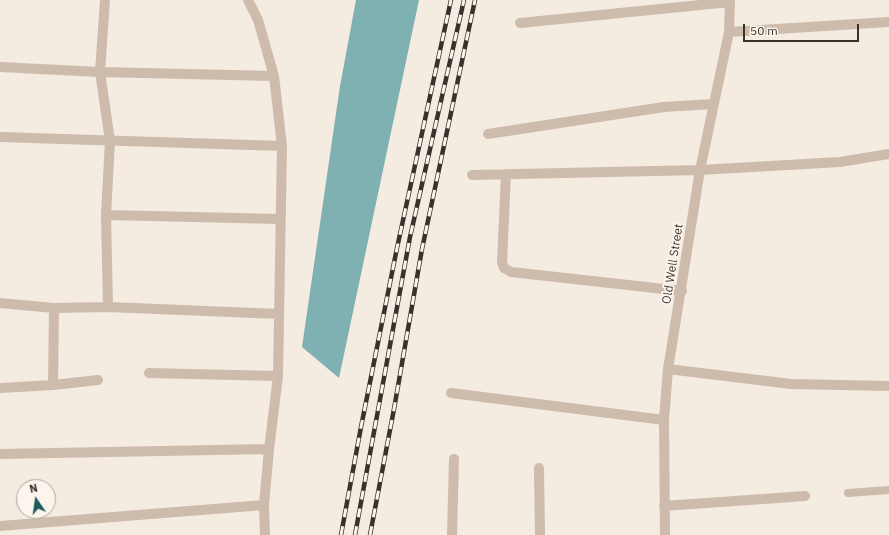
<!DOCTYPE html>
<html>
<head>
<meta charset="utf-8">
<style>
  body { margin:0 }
  #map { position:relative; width:889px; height:535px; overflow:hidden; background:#f4ebe1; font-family:"IBM Plex Sans",sans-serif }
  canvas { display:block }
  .north { position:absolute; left:16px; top:479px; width:40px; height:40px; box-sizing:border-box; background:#fbf5ee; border:1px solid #aea6a0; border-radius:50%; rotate:347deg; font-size:11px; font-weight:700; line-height:16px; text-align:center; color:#3b302b }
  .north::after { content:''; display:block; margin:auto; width:14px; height:18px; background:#1f5a5e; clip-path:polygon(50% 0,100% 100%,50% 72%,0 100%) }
  .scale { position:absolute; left:743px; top:24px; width:116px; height:18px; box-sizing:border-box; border:2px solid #3b302b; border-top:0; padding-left:5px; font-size:12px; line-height:14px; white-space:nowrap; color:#3b302b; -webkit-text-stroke:3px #fbf5ee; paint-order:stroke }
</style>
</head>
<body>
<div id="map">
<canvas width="889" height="535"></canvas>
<div class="north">N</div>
<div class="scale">50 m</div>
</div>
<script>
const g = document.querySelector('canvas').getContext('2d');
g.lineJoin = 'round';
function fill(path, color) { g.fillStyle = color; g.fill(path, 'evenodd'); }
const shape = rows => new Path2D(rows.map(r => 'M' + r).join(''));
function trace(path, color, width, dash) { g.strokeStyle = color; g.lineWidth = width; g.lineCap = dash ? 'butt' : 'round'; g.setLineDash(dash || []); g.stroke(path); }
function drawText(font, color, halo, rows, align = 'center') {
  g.font = font + ' "IBM Plex Sans",sans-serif'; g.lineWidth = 3.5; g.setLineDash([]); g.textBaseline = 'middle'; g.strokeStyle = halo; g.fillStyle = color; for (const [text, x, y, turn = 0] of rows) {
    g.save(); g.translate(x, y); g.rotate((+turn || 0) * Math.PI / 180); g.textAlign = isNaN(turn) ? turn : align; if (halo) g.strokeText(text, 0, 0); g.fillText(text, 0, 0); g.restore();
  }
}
fill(shape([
  [356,0,419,0,339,378,302,347,340,86]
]), '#7fb0b2');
trace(shape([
  [848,493,889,490]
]), '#cdbbac', 8);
trace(shape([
  [105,0,100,72,110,141,106,215,108,307],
  [248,0,258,20,274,76,282,146,278,376,269,449,264,505,265,535],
  [520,23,730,2],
  [729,32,889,22],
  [0,67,100,72,274,76],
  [488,134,664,107,713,104],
  [0,137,282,146],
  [506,174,502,262,504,268,511,272,682,291],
  [472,175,700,170,840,162,889,154],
  [106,215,280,219],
  [0,303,54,308,108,307,279,314],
  [668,369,791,384,889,386],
  [149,373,278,376],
  [53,385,98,380],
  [0,388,53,385,54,308],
  [451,393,664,420],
  [0,454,269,449],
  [539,468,540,535],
  [664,506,805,496],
  [0,526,264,505],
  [452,535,454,459],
  [665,535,664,420,668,369,700,170,729,32,730,0]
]), '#cdbbac', 10);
const rail = shape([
  [341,535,361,427,397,248,451,0],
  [355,535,410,237,464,0],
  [370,535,394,409,422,249,475,0]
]);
trace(rail, '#3b302b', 4.5);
trace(rail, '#fbf5ee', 3, [9]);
drawText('12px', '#3b302b', '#fbf5ee', [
  ["Old Well Street",673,264,-81]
]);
</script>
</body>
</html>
